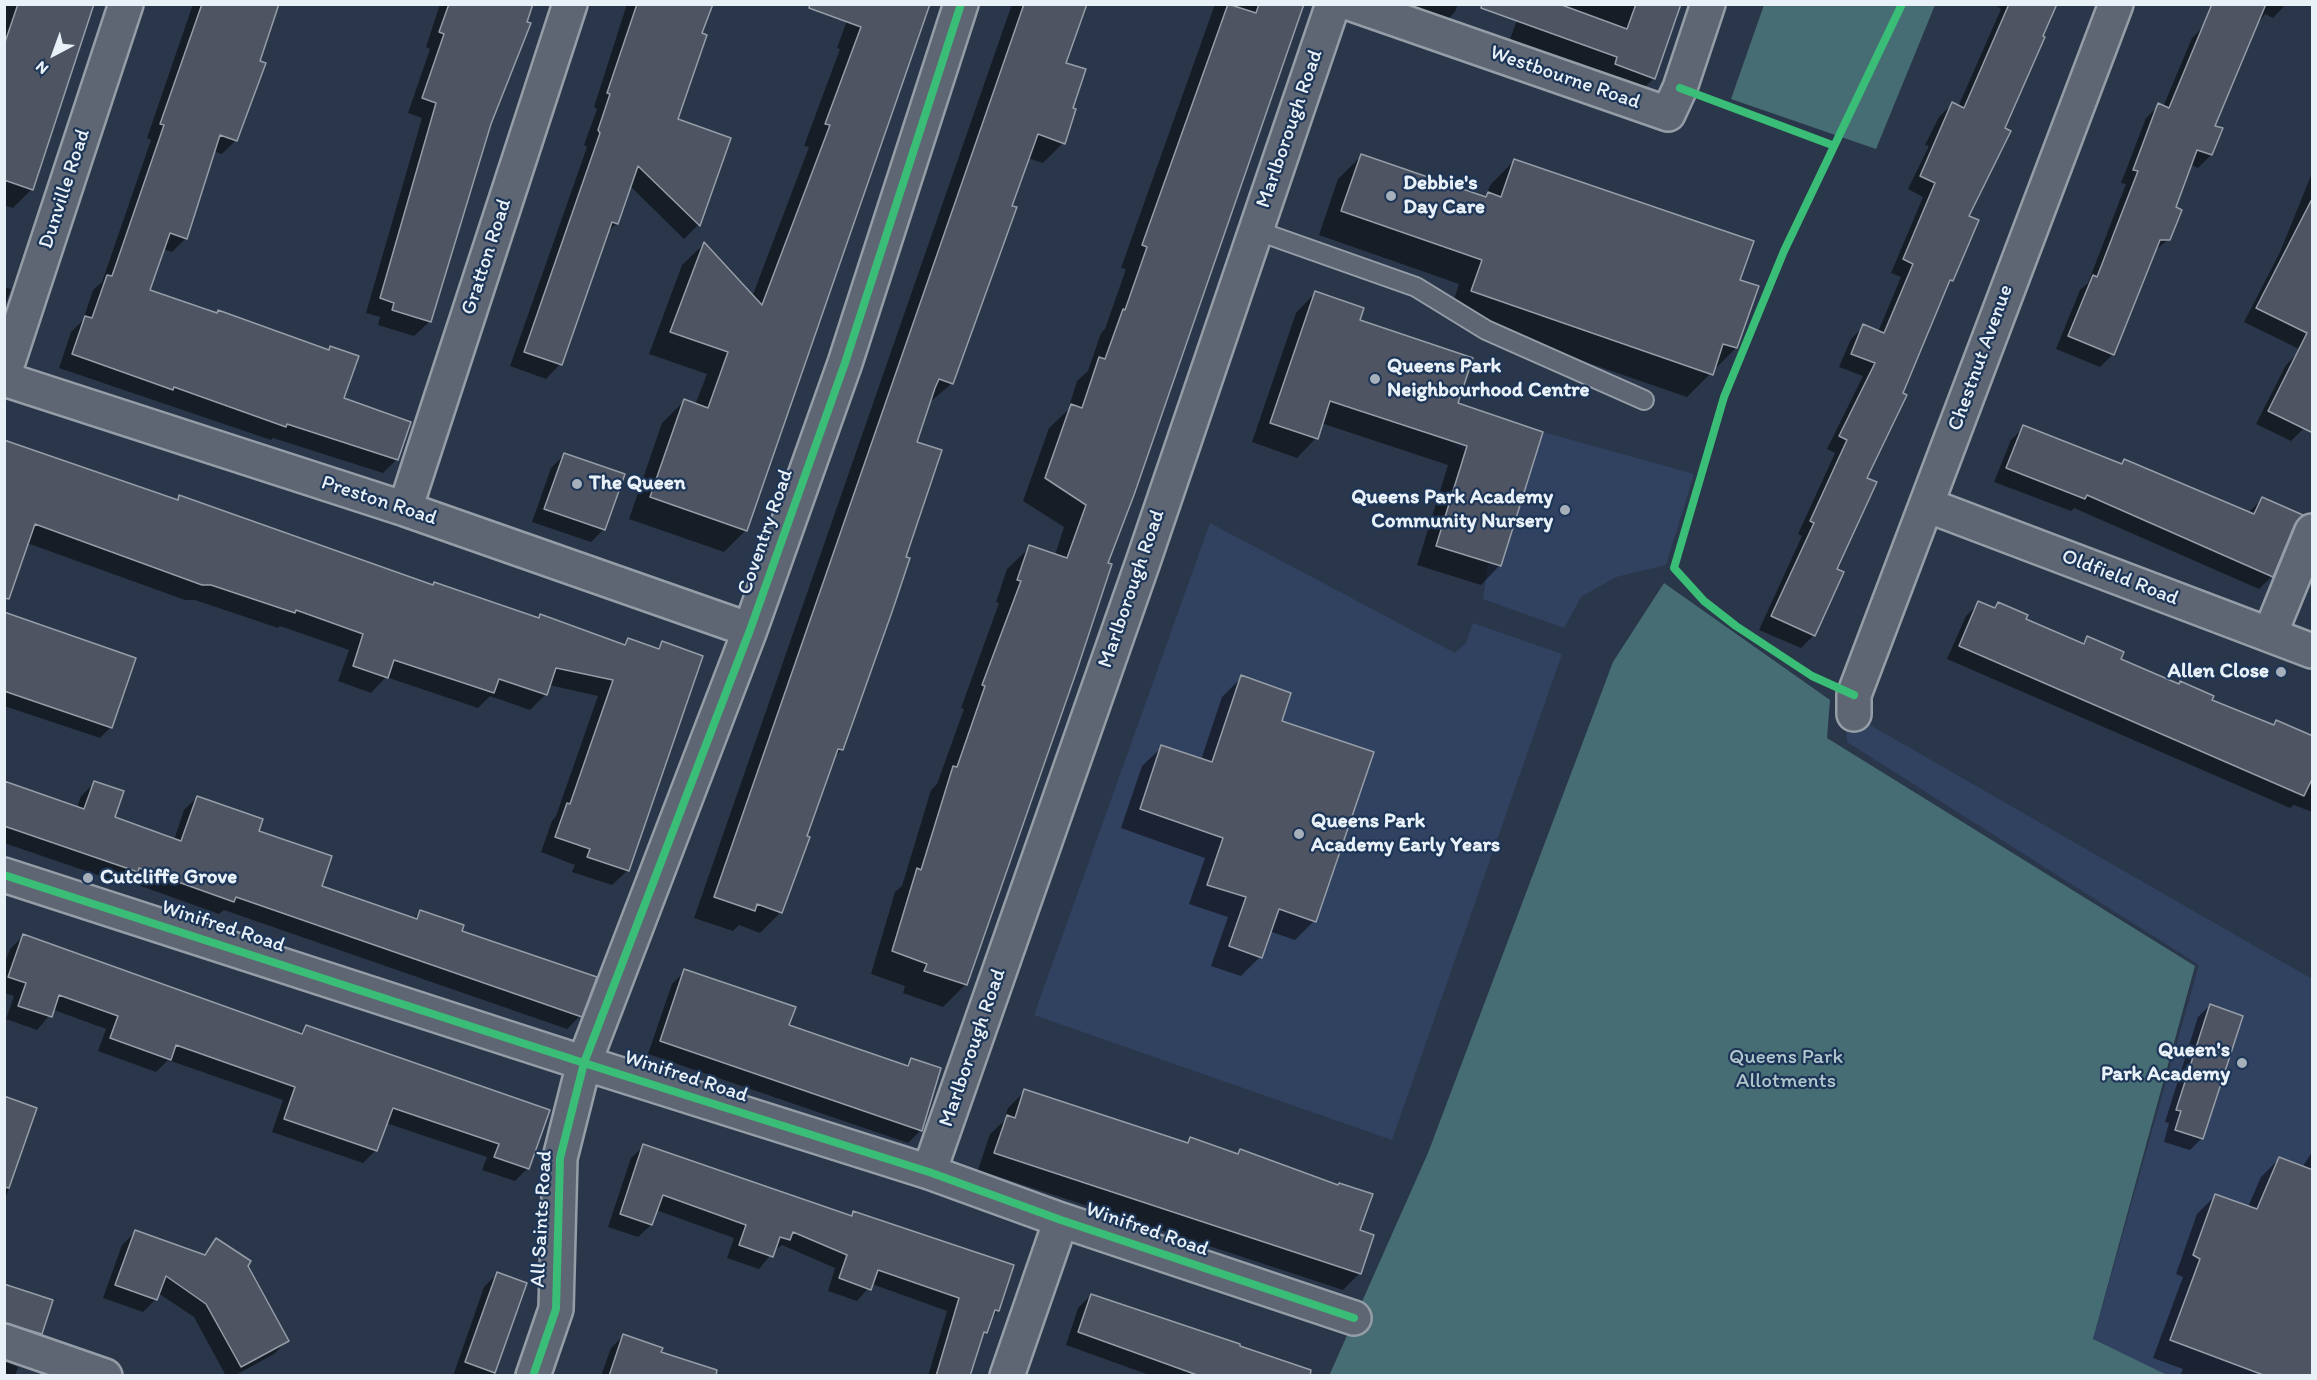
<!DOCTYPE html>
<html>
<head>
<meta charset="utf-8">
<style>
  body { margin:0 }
  #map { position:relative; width:2317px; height:1380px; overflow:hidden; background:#2a374a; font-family:Itim,sans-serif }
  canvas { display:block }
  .frame { position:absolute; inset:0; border:6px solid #e8f1f8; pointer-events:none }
  .north { position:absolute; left:24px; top:24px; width:60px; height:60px; -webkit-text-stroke:4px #1d3557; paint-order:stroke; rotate:221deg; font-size:16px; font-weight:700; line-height:24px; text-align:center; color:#e8f1f8 }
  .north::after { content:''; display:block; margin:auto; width:21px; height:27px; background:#e8f1f8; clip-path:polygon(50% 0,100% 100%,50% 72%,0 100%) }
</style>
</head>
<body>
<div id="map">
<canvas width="2317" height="1380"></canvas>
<div class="frame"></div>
<div class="north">N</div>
</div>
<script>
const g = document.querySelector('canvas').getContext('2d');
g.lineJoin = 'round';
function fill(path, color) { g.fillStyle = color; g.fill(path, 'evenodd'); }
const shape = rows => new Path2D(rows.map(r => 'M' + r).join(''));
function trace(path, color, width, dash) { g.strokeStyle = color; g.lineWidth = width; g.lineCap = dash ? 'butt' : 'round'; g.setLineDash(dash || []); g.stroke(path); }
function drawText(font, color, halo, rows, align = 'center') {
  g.font = font + ' Itim,sans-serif'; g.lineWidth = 4.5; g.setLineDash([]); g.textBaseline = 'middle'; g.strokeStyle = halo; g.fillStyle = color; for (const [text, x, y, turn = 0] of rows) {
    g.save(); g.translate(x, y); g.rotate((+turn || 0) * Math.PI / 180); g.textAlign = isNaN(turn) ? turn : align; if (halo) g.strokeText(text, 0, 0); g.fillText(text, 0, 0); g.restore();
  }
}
fill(shape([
  [1458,403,1543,432,1694,474,1666,565,1616,577,1581,597,1564,628,1483,599,1488,562,1436,546,1465,452,1446,439],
  [1210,523,1455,653,1466,643,1473,623,1562,654,1392,1140,1034,1015],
  [1844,706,1870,725,2312,979,2312,1375,2080,1375,2093,1339,2199,965,1847,742]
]), '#314160');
fill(shape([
  [1764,5,1935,5,1876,149,1731,99],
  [1664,583,1830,700,1827,738,2195,966,2093,1339,2167,1375,1329,1376,1428,1153,1613,662]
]), '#476d74');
fill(shape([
  [7,4,93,4,32,189,13,208,4,205,4,10],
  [193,4,271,4,236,140,222,154,213,151,186,238,172,252,163,249,148,291,216,314,218,312,327,351,330,348,342,399,397,459,383,473,273,438,271,440,59,368,71,332,83,320,93,290,102,282,151,140,147,138],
  [440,4,532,4,525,23,529,24,491,124,457,227,459,227,429,322,414,336,378,325,380,317,366,313,422,118,408,113,430,49,426,47],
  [627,4,711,4,676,120,729,139,698,225,684,239,630,186,617,223,606,234,560,364,546,379,510,366,587,147,584,145,597,109,594,107],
  [853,4,928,4,746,530,724,552,629,519,662,423,684,401,695,405,707,374,649,354,682,265,704,244,752,297,809,147,804,146,840,49,837,48],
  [1012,4,1084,4,1064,64,1071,109,1063,143,1043,163,1028,158,1010,207,1015,208,951,384,929,403,915,442,842,749,833,759,781,912,760,933,739,925,733,931,694,918],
  [1215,4,1302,4,1106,564,966,984,943,1007,903,993,905,986,871,974,895,892,902,886,931,790,937,784,964,709,961,708,999,603,996,602,1007,569,1030,547,1055,555,1064,527,1023,501,1049,428,1068,410,1077,381,1088,371,1101,333,1105,329,1126,269,1121,268],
  [1394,4,1458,4,1455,12,1442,25],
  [1523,4,1679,4,1654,78,1630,102,1506,50],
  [1994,4,2055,4,1967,217,1951,280,1945,287,1865,478,1814,635,1801,648,1759,630,1802,536,1798,534,1835,453,1827,449,1863,376,1839,367,1851,339,1864,326,1878,332,1901,277,1891,273,1923,197,1908,189,1929,146,1925,145,1939,117,1952,104,1958,107,2001,9],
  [2213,4,2286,4,2273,18,2265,14,2254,30,2213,126,2211,155,2198,168,2190,164,2174,208,2169,239,2153,252,2113,354,2100,367,2056,349,2080,290,2088,283,2126,184,2121,183,2146,118,2159,105,2163,107,2192,38,2204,26],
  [1362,155,1484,198,1491,184,1515,160,1738,281,1736,348,1687,397,1449,315,1459,284,1319,235,1338,179],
  [2312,173,2312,345,2305,352,2244,322,2280,252],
  [4,287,11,289,4,308],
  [1315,293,1358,321,1456,404,1500,565,1481,585,1417,565,1448,465,1321,423,1316,438,1297,458,1252,442,1296,313],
  [2299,352,2304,428,2291,441,2256,424,2286,365],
  [2024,427,2120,465,2124,461,2248,513,2262,499,2293,523,2272,576,2259,589,2074,508,2071,511,1994,482,2011,440],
  [4,442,176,501,180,497,432,586,537,619,540,616,622,645,628,639,656,649,662,643,628,870,612,885,572,872,575,865,541,852,552,821,556,816,598,696,549,685,545,695,530,710,490,696,478,708,386,677,371,693,338,681,349,650,280,626,278,628,195,600,185,600,27,543],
  [564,455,604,529,591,542,532,522,551,468],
  [1979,603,1992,609,1998,603,2024,620,2081,644,2088,638,2119,659,2210,701,2272,726,2276,722,2312,740,2312,812,2294,805,2290,808,1947,659,1966,616],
  [4,614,134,659,110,728,100,738,4,706],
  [1242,677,1281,721,1314,921,1295,940,1269,931,1260,957,1241,976,1211,966,1228,917,1189,904,1205,858,1121,828,1142,766,1162,747,1201,760,1222,697],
  [4,782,77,808,81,796,94,783,113,818,174,840,184,810,197,797,257,832,320,887,413,919,420,912,460,932,580,1016,567,1029,224,910,219,914,127,881,124,884,4,843],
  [23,936,298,1034,306,1027,548,1111,528,1168,515,1181,482,1170,487,1157,386,1123,376,1150,363,1163,272,1132,283,1100,168,1060,156,1072,98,1051,106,1029,54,1010,37,1030,6,1019,14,996,4,993,4,965,10,949],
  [685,971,787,1026,905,1066,911,1060,921,1130,908,1143,648,1054,672,984],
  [2210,1005,2202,1138,2190,1150,2164,1142,2169,1123,2165,1122,2198,1017],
  [1025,1091,1185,1144,1191,1138,1236,1154,1240,1150,1358,1231,1360,1273,1343,1290,978,1170,990,1134,1004,1121,1008,1108],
  [4,1098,35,1109,4,1203],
  [644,1146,849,1217,854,1213,998,1310,980,1338,968,1376,928,1376,947,1311,872,1284,857,1301,828,1291,835,1268,782,1245,774,1251,759,1269,727,1258,734,1238,656,1210,651,1225,638,1237,608,1227,631,1158],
  [2312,1152,2312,1376,2180,1376,2183,1369,2153,1358,2183,1277,2176,1274,2197,1214,2215,1196,2248,1207,2261,1177,2279,1159,2302,1168],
  [135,1232,202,1256,217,1240,246,1266,287,1341,274,1354,234,1376,226,1376,194,1317,158,1293,156,1299,143,1312,103,1298,122,1245],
  [497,1274,525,1284,493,1376,453,1376,484,1287],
  [4,1286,41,1333,28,1346,4,1340],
  [1091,1295,1308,1376,1152,1376,1066,1345,1078,1308],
  [624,1335,659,1352,675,1376,601,1376,611,1348],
  [4,1361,18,1367,15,1376,4,1376]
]), '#0007');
const building = shape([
  [18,4,94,4,33,190,4,180,4,45,18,4],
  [202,4,279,4,260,61,266,63,237,141,220,135,187,239,170,233,150,290,217,313,218,310,329,350,330,346,359,356,344,398,411,422,398,460,287,424,286,427,174,387,173,390,72,354,85,316,92,318,107,275,112,276,164,125,160,124,202,4],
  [449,4,533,4,527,22,531,23,491,124,431,322,392,310,394,303,380,298,436,103,422,98,444,34,439,32,449,4],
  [637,4,713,4,702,33,707,35,678,119,731,138,700,226,638,166,618,224,612,222,562,365,524,352,600,133,598,130,610,94,607,93,637,4],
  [810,4,930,4,747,531,650,497,684,399,708,408,728,352,670,332,704,242,762,305,830,125,825,124,861,27,809,8,810,4],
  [1024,4,1087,4,1066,63,1086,69,1073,108,1076,109,1065,144,1038,134,1012,206,1017,207,953,384,939,379,935,388,917,442,942,450,906,557,910,558,892,612,843,750,838,749,807,836,810,837,782,913,757,904,755,911,714,897,1024,4],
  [1228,4,1256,13,1259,4,1304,4,1134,495,1108,563,1112,564,1077,670,967,985,924,971,927,964,892,951,917,868,921,870,953,766,957,767,985,686,982,685,1021,581,1017,580,1029,545,1067,558,1086,505,1045,478,1071,404,1082,408,1099,357,1105,359,1123,309,1125,310,1147,247,1142,245,1228,4],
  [1482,4,1559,4,1627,29,1636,4,1681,4,1655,79,1615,64,1617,57,1481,8,1482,4],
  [2009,4,2057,4,2043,36,2045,37,2005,128,2011,131,1969,216,1979,220,1953,281,1950,280,1903,393,1907,395,1867,478,1877,482,1837,569,1844,572,1815,636,1771,616,1814,523,1810,521,1847,440,1839,436,1875,363,1851,354,1863,324,1884,333,1913,264,1903,259,1935,183,1920,176,1952,102,1964,108,2009,4],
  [2212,4,2266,4,2215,126,2223,128,2212,155,2197,150,2176,207,2182,210,2170,240,2160,240,2114,355,2068,336,2093,275,2097,277,2138,171,2133,170,2158,103,2169,108,2212,4],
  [1361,154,1486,197,1488,192,1501,197,1514,159,1754,241,1740,280,1759,286,1737,348,1723,344,1713,375,1471,291,1482,260,1341,211,1361,154],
  [2313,197,2313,433,2268,411,2307,333,2256,308,2313,197],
  [1315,291,1364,308,1360,320,1473,358,1458,403,1543,432,1501,566,1436,546,1467,446,1330,401,1318,439,1270,423,1315,291],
  [2023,425,2122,464,2124,459,2254,514,2262,497,2303,515,2295,524,2273,577,2087,495,2085,499,2006,468,2023,425],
  [4,440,178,500,179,495,433,585,434,582,539,618,540,614,625,645,628,638,659,649,662,641,703,656,629,871,587,857,590,849,555,837,567,803,570,804,613,680,556,668,547,695,499,679,494,693,394,660,388,678,353,666,363,634,296,610,295,613,211,585,202,585,35,524,9,599,4,598,4,440],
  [564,453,625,474,605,530,544,509,564,453],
  [1978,601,1995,608,1998,602,2028,615,2026,619,2084,644,2087,636,2124,652,2121,659,2179,684,2180,681,2214,696,2212,700,2274,725,2276,720,2313,736,2313,777,2304,796,1959,646,1978,601],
  [4,612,136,658,112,728,4,691,4,612],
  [1241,675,1291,693,1282,721,1374,752,1316,922,1279,909,1262,958,1229,946,1246,897,1207,885,1223,838,1140,809,1161,745,1212,762,1241,675],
  [4,781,84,809,94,781,124,791,115,817,181,841,197,796,263,819,259,831,332,856,322,886,417,919,420,910,464,925,462,931,597,977,582,1017,236,897,234,902,139,868,138,872,4,826,4,781],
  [23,934,302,1034,306,1025,550,1110,529,1169,494,1157,499,1144,393,1108,377,1151,284,1119,295,1087,176,1045,171,1060,110,1038,118,1016,59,995,52,1017,18,1006,26,983,8,977,23,934],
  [684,969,796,1007,789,1025,908,1066,911,1058,941,1068,922,1131,660,1041,684,969],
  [2210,1004,2243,1016,2203,1139,2175,1130,2181,1111,2176,1110,2210,1004],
  [1024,1089,1188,1143,1190,1137,1238,1154,1240,1149,1338,1185,1339,1183,1373,1194,1360,1230,1374,1235,1361,1274,994,1153,1007,1115,1015,1118,1024,1089],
  [4,1096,37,1108,9,1188,4,1187,4,1096],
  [643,1144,852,1216,853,1211,1014,1265,999,1311,995,1310,987,1333,984,1332,970,1376,936,1376,959,1298,878,1270,871,1290,839,1278,847,1255,793,1232,790,1240,780,1237,773,1257,739,1245,746,1225,663,1195,652,1225,620,1214,643,1144],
  [2279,1157,2313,1170,2313,1376,2266,1376,2170,1340,2200,1259,2193,1255,2215,1194,2257,1209,2279,1157],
  [135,1230,205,1255,216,1238,251,1261,248,1266,289,1341,241,1367,206,1304,166,1276,157,1300,115,1285,135,1230],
  [497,1272,527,1283,495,1373,465,1362,497,1272],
  [4,1284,53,1300,42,1334,4,1323,4,1284],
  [1091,1294,1240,1344,1240,1346,1311,1370,1310,1376,1200,1376,1078,1332,1091,1294],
  [623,1334,663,1348,661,1352,717,1370,716,1376,609,1376,623,1334]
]);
fill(building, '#4e5462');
trace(building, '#959da7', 1.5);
const service = shape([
  [1255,230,1416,287,1486,330,1644,400]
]);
const minor = shape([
  [1352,4,1668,114,1680,88,1708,4],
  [4,374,126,4],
  [4,379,405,509,750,630],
  [1927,505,2312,651],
  [405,509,570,4],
  [2270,634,2312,531],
  [1854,714,1854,695,2116,4],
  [4,875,584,1063,929,1172,1061,1220,1354,1318],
  [929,1172,1143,562,1333,4],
  [4,1341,105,1376],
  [533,1376,556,1309,560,1158,584,1063,750,630,845,363,961,4],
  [1007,1376,1061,1220]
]);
trace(service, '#959da7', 22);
trace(minor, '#959da7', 38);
trace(service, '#5d6672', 18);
trace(minor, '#5d6672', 33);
trace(shape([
  [1680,88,1832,145],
  [1854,695,1812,676,1736,626,1704,601,1674,568,1724,397,1784,251,1902,4],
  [4,875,584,1063,929,1172,1061,1220,1354,1318],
  [533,1376,556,1309,560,1158,584,1063,750,630,845,363,961,4]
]), '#3abd76', 8);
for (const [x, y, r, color] of [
  [1391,196,6,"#a6b0bb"],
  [1375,379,6,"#a6b0bb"],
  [577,484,6,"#a6b0bb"],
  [1565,510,6,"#a6b0bb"],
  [2281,672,6,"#a6b0bb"],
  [1299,834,6,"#a6b0bb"],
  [88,878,6,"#a6b0bb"],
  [2242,1063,6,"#a6b0bb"]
]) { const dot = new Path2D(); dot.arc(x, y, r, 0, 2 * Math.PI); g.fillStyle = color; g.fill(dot); trace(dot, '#1d3557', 2); }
drawText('21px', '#e8f1f8', '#1d3557', [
  ["Westbourne Road",1565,78,19],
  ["Marlborough Road",1290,129,-71],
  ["Dunville Road",65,189,-72],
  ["Gratton Road",487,257,-72],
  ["Chestnut Avenue",1981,358,-70],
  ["Preston Road",379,501,18],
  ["Coventry Road",766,532,-71],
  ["Oldfield Road",2120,578,21],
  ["Marlborough Road",1132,589,-71],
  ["Winifred Road",223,927,18],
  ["Marlborough Road",973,1048,-71],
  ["Winifred Road",686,1077,18],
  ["All Saints Road",542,1219,-87],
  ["Winifred Road",1147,1230,19]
]);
drawText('bold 21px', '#e8f1f8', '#1d3557', [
  ["Debbie's",1403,184],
  ["Day Care",1403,208],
  ["Queens Park",1387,367],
  ["Neighbourhood Centre",1387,391],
  ["The Queen",589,484],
  ["Queens Park Academy",1553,498,"right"],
  ["Community Nursery",1553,522,"right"],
  ["Allen Close",2269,672,"right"],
  ["Queens Park",1311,822],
  ["Academy Early Years",1311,846],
  ["Cutcliffe Grove",100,878],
  ["Queen's",2230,1051,"right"],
  ["Park Academy",2230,1075,"right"]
], 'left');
drawText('21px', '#b1c6cc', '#1d3557', [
  ["Queens Park",1786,1058],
  ["Allotments",1786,1082]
]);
</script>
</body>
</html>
